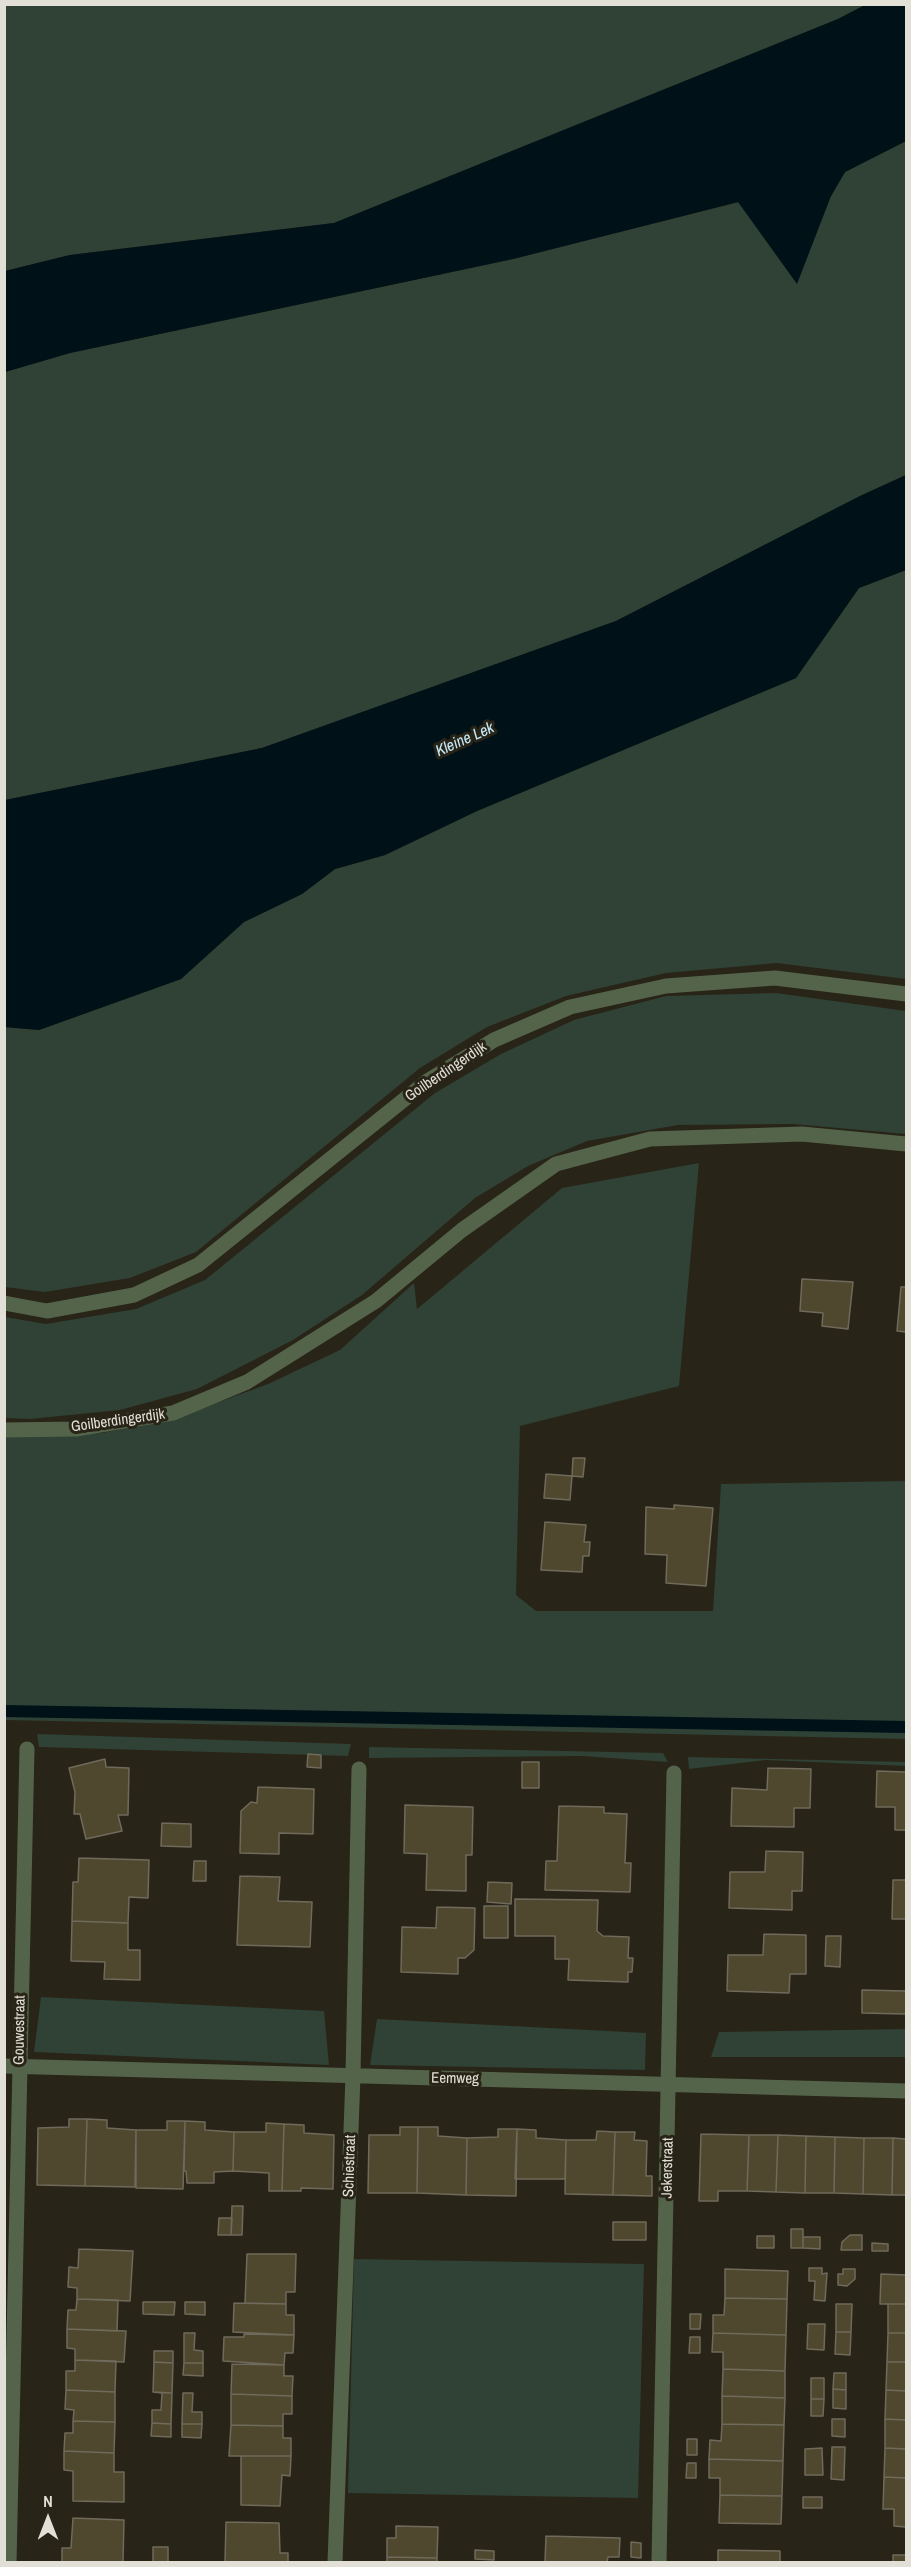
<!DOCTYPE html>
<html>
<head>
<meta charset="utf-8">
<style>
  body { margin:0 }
  #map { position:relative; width:911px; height:2567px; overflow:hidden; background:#282417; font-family:"Archivo Narrow",sans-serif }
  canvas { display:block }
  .frame { position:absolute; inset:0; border:6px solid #e2dfd6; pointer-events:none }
  .north { position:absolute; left:18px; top:2489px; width:60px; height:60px; -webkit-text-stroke:4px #282417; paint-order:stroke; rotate:0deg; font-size:16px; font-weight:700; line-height:24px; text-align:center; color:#e2dfd6 }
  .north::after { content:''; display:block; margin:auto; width:21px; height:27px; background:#e2dfd6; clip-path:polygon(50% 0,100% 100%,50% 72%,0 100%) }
</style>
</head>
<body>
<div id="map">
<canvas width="911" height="2567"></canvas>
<div class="frame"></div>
<div class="north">N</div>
</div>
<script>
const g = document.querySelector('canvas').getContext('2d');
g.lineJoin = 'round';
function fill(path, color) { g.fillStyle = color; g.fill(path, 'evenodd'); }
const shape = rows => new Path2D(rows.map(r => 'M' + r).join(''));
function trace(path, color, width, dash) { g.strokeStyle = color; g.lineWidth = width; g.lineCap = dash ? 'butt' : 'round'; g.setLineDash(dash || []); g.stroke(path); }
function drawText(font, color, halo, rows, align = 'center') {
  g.font = font + ' "Archivo Narrow",sans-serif'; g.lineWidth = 6; g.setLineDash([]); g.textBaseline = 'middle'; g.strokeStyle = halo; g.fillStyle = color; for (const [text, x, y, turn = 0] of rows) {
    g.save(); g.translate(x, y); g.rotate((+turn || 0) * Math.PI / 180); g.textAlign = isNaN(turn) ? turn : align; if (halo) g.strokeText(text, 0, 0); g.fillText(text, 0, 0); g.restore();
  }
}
fill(shape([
  [5,5,865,5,838,19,334,223,70,255,5,271],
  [906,141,906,475,860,496,616,621,262,748,5,800,5,372,70,353,513,259,739,202,831,196,845,172],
  [906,570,906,979,777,963,666,973,566,996,487,1027,420,1068,196,1252,130,1278,45,1292,5,1287,4,1027,39,1030,181,979,244,922,302,894,335,869,385,855,477,811,796,678,859,588],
  [776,993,906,1011,906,1134,793,1124,678,1125,587,1141,528,1166,475,1198,362,1295,293,1340,197,1389,120,1410,30,1419,5,1418,5,1317,46,1324,136,1309,205,1280,435,1093,501,1054,574,1020,666,996],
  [699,1163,679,1386,520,1426,516,1595,536,1611,713,1611,721,1484,906,1481,906,1739,5,1720,5,1436,102,1433,173,1419,268,1384,340,1350,414,1283,417,1309,562,1188],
  [37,1734,351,1744,348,1756,39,1747],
  [369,1747,663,1753,668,1762,582,1756,369,1758],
  [688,1757,906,1762,906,1766,766,1760,689,1769],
  [41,1997,324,2011,329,2065,34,2052],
  [377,2019,646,2033,645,2070,370,2065],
  [906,2029,906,2057,711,2057,719,2032],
  [354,2259,644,2264,638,2498,348,2493]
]), '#304135');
fill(shape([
  [865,5,906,5,906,141,845,172,831,196,797,284,738,202,513,259,70,353,5,372,5,271,70,255,334,223,838,19],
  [906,475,906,570,859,588,796,678,477,811,385,855,335,869,302,894,244,922,181,979,39,1030,5,1027,5,800,262,748,616,621,860,496]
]), '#001118');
trace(shape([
  [4,1711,906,1727]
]), '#001118', 12);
const building = shape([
  [802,1279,853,1282,848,1329,822,1326,823,1313,800,1311,802,1279],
  [901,1287,906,1287,906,1332,897,1331,901,1287],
  [573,1458,585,1458,583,1477,572,1476,573,1458],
  [546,1474,572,1476,570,1500,544,1498,546,1474],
  [674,1505,713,1508,706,1586,666,1583,667,1555,645,1554,646,1507,674,1509,674,1505],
  [545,1522,586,1525,584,1542,590,1542,589,1556,583,1556,582,1572,541,1570,545,1522],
  [308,1754,321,1755,321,1768,307,1767,308,1754],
  [105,1759,106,1767,129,1768,128,1815,118,1815,122,1831,86,1839,80,1814,74,1814,75,1792,69,1768,105,1759],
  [522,1762,539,1762,539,1788,522,1788,522,1762],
  [768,1768,811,1769,810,1808,794,1808,794,1827,731,1826,732,1788,767,1790,768,1768],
  [877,1771,906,1772,906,1830,895,1830,895,1807,876,1807,877,1771],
  [258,1787,314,1789,313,1834,279,1833,279,1854,240,1853,241,1811,251,1802,257,1803,258,1787],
  [405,1805,473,1807,472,1855,466,1855,466,1891,426,1890,427,1854,404,1853,405,1805],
  [559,1806,604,1807,604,1813,627,1814,625,1863,631,1863,630,1892,545,1890,546,1861,557,1861,559,1806],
  [162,1823,191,1824,191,1847,161,1846,162,1823],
  [766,1851,803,1852,802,1891,792,1891,792,1910,729,1908,730,1872,765,1872,766,1851],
  [79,1858,149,1860,148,1898,129,1897,128,1923,72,1921,73,1882,78,1882,79,1858],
  [194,1861,206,1861,206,1881,193,1881,194,1861],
  [240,1876,280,1877,278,1901,312,1902,310,1947,237,1945,240,1876],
  [893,1880,906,1880,906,1919,892,1919,893,1880],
  [488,1882,512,1883,511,1904,487,1902,488,1882],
  [515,1899,598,1900,597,1931,603,1936,629,1937,628,1958,633,1958,632,1972,628,1972,628,1982,568,1980,569,1959,555,1959,555,1936,515,1936,515,1899],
  [484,1906,508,1906,508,1938,484,1938,484,1906],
  [437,1907,475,1908,474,1950,465,1958,458,1958,458,1974,401,1972,402,1927,436,1928,437,1907],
  [72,1921,128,1923,128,1950,140,1950,140,1980,104,1979,105,1962,71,1961,72,1921],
  [764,1934,806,1935,806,1974,790,1974,789,1993,727,1991,728,1955,763,1955,764,1934],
  [826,1936,841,1936,840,1967,825,1966,826,1936],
  [862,1990,906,1991,906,2014,862,2013,862,1990],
  [69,2119,87,2119,85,2186,37,2185,38,2128,69,2127,69,2119],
  [87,2119,107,2120,107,2128,136,2130,135,2187,85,2186,87,2119],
  [167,2121,185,2121,183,2189,136,2188,136,2130,167,2130,167,2121],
  [185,2121,205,2122,205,2130,234,2132,233,2171,214,2172,214,2183,187,2183,186,2171,184,2171,185,2121],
  [266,2123,284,2124,282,2191,269,2191,269,2173,233,2171,234,2132,266,2132,266,2123],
  [284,2124,304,2125,304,2133,334,2135,333,2189,301,2188,301,2191,282,2191,284,2124],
  [400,2127,418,2127,417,2193,368,2193,369,2135,400,2135,400,2127],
  [418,2127,438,2127,438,2136,467,2138,466,2195,417,2193,418,2127],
  [498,2129,517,2129,516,2196,466,2195,467,2138,498,2137,498,2129],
  [517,2129,536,2130,536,2138,566,2140,565,2179,515,2179,517,2129],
  [597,2131,615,2132,613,2195,565,2194,566,2140,596,2140,597,2131],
  [615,2132,635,2132,634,2140,647,2141,646,2176,652,2176,652,2196,613,2195,615,2132],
  [701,2134,749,2135,747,2191,718,2191,718,2201,699,2201,701,2134],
  [749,2135,778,2135,776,2192,747,2191,749,2135],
  [778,2135,806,2136,805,2193,776,2192,778,2135],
  [806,2136,835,2137,834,2193,805,2193,806,2136],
  [835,2137,864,2138,863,2194,834,2193,835,2137],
  [864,2138,893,2138,892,2195,863,2194,864,2138],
  [893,2138,906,2139,906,2195,892,2195,893,2138],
  [232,2206,243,2206,242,2235,231,2235,232,2206],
  [219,2218,232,2218,231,2235,218,2235,219,2218],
  [613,2222,646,2222,646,2240,613,2240,613,2222],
  [791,2229,803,2229,803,2248,791,2248,791,2229],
  [850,2235,862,2235,862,2250,841,2250,842,2242,850,2235],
  [757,2236,774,2236,774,2248,757,2248,757,2236],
  [803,2237,820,2237,820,2249,803,2248,803,2237],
  [872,2243,888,2244,888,2251,872,2251,872,2243],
  [79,2249,133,2251,130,2301,77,2299,77,2288,68,2287,69,2267,78,2268,79,2249],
  [247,2254,296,2254,295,2292,286,2292,286,2304,245,2303,247,2254],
  [809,2268,822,2268,822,2274,827,2273,825,2301,814,2300,815,2281,809,2281,809,2268],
  [725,2269,788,2271,787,2299,725,2298,725,2269],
  [843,2269,855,2269,855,2279,847,2286,838,2285,838,2274,843,2274,843,2269],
  [881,2274,906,2275,906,2304,880,2304,881,2274],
  [725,2298,787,2299,786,2335,713,2333,713,2315,724,2315,725,2298],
  [77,2299,118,2300,117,2331,67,2329,68,2310,76,2310,77,2299],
  [143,2302,175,2302,174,2315,143,2314,143,2302],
  [185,2302,205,2302,205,2315,185,2314,185,2302],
  [234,2303,286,2304,286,2315,294,2315,294,2335,233,2332,234,2303],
  [836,2304,852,2304,851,2332,836,2332,836,2304],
  [888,2304,906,2304,906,2333,888,2333,888,2304],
  [690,2314,701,2314,700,2329,690,2329,690,2314],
  [808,2324,825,2324,824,2350,807,2349,808,2324],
  [67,2329,126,2331,124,2362,75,2360,75,2349,67,2348,67,2329],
  [836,2332,851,2332,850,2355,835,2354,836,2332],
  [184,2333,195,2333,194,2350,203,2351,203,2363,184,2363,184,2333],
  [713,2333,786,2335,785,2371,723,2369,723,2352,712,2352,713,2333],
  [888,2333,906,2333,906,2362,887,2362,888,2333],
  [244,2334,294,2335,293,2353,285,2353,284,2365,223,2361,224,2337,244,2337,244,2334],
  [690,2337,700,2337,700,2353,689,2353,690,2337],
  [154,2351,173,2351,173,2363,154,2362,154,2351],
  [75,2360,116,2361,115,2392,66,2390,66,2371,75,2371,75,2360],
  [154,2362,173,2363,172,2393,153,2392,154,2362],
  [887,2362,906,2362,906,2391,886,2390,887,2362],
  [184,2363,203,2363,203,2376,183,2375,184,2363],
  [232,2364,284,2365,284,2376,293,2376,292,2396,231,2394,232,2364],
  [723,2369,785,2371,785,2398,722,2396,723,2369],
  [834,2373,846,2373,846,2390,833,2389,834,2373],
  [811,2378,824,2378,824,2399,811,2399,811,2378],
  [833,2389,846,2390,846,2409,833,2408,833,2389],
  [66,2390,115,2392,115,2422,73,2421,74,2410,65,2409,66,2390],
  [886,2390,906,2391,906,2420,885,2419,886,2390],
  [153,2392,172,2393,171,2424,152,2423,152,2410,161,2410,162,2393,153,2392],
  [183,2393,193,2393,192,2412,202,2412,202,2424,182,2424,183,2393],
  [231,2394,292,2396,292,2414,283,2414,283,2426,231,2425,231,2394],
  [722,2396,785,2398,784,2425,722,2424,722,2396],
  [811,2399,824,2399,823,2416,811,2416,811,2399],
  [832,2419,845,2419,845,2437,832,2436,832,2419],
  [885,2419,906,2420,906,2449,885,2448,885,2419],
  [73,2421,115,2422,114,2453,64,2451,65,2433,73,2433,73,2421],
  [152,2423,171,2424,171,2437,151,2436,152,2423],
  [182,2424,202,2424,201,2438,182,2437,182,2424],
  [722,2424,784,2425,783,2461,709,2459,710,2440,721,2441,722,2424],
  [231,2425,283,2426,283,2438,291,2438,291,2456,229,2456,231,2425],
  [687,2439,697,2439,697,2455,687,2455,687,2439],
  [832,2447,845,2447,844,2480,831,2479,832,2447],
  [822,2448,823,2475,805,2475,805,2449,822,2448],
  [885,2448,906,2449,906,2478,884,2477,885,2448],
  [64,2451,114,2453,114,2472,124,2472,124,2502,73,2501,73,2471,64,2470,64,2451],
  [241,2456,291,2456,290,2476,282,2475,280,2506,241,2505,241,2456],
  [709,2459,783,2461,782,2496,720,2495,720,2478,709,2478,709,2459],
  [687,2463,696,2463,696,2478,686,2478,687,2463],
  [884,2477,906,2478,906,2527,894,2526,894,2509,883,2509,884,2477],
  [720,2495,782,2496,781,2524,719,2523,720,2495],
  [803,2497,822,2497,822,2508,803,2508,803,2497],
  [73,2518,124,2520,123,2562,62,2562,62,2548,71,2548,73,2518],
  [226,2522,279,2523,280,2553,288,2553,288,2562,225,2562,226,2522],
  [396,2526,438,2527,437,2558,387,2557,387,2538,396,2538,396,2526],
  [546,2536,620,2538,619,2557,608,2557,607,2562,545,2562,546,2536],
  [631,2542,641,2543,641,2558,631,2557,631,2542],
  [153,2547,168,2547,168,2562,153,2562,153,2547],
  [475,2550,494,2551,494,2560,475,2559,475,2550],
  [718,2550,780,2551,780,2562,718,2562,718,2550],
  [893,2555,906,2555,906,2562,893,2562,893,2555],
  [387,2557,437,2558,437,2562,387,2562,387,2557]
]);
fill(building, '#4f482e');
trace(building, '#6f6a5b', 1.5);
trace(shape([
  [4,1303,47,1311,134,1295,198,1265,426,1082,494,1040,570,1007,666,986,775,978,906,994],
  [4,1430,76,1429,173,1413,247,1382,376,1301,462,1230,556,1164,650,1139,802,1134,906,1144],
  [4,2066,906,2091],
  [9,2562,27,1749],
  [335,2562,353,2076,359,1769],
  [659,2562,674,1773]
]), '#54644a', 15);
drawText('15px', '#e2dfd6', '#282417', [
  ["Goilberdingerdijk",446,1072,-34],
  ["Goilberdingerdijk",118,1421,-8],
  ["Gouwestraat",20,2030,-89],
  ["Eemweg",455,2079,1],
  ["Schiestraat",350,2166,-88],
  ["Jekerstraat",668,2168,-89]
]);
drawText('italic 16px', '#c6eaf9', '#282417', [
  ["Kleine Lek",465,740,-24]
]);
</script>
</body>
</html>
